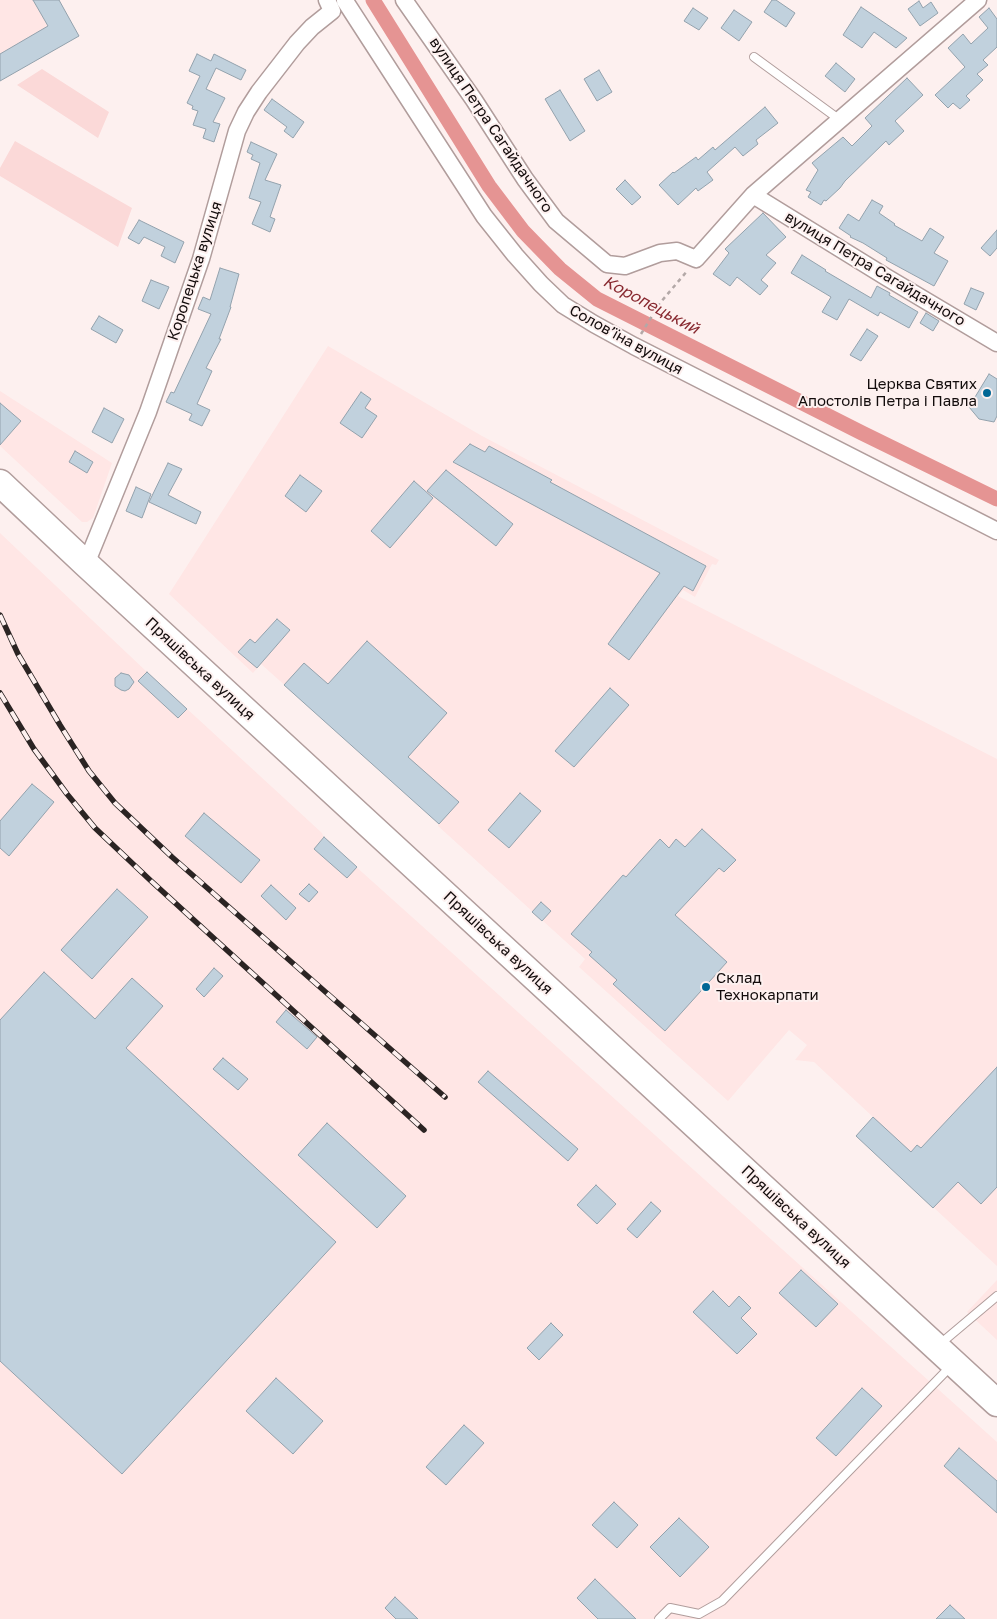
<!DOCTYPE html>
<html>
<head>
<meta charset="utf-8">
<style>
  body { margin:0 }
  canvas { display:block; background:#fdf0ef }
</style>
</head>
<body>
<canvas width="997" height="1619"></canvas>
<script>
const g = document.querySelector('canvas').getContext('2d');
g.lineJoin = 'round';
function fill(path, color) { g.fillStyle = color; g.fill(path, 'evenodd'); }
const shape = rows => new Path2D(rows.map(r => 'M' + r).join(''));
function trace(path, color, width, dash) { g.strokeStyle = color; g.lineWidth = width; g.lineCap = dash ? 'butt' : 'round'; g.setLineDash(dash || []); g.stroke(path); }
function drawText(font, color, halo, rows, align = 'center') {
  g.font = font + ' "Golos Text",sans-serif'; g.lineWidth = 4; g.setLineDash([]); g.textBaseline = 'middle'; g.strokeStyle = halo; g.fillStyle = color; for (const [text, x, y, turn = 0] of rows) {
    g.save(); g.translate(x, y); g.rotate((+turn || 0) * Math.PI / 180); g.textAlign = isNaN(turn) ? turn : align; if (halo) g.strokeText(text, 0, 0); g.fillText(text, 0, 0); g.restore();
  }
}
fill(shape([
  [0,0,59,0,79,36,0,81],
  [328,346,482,436,719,560,716,565,712,564,695,597,683,590,678,596,997,759,997,1266,856,1136,873,1117,814,1062,795,1060,807,1045,789,1030,728,1101,579,967,585,959,438,826,439,823,261,664,253,673,169,594],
  [0,391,112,463,93,518,87,522,82,522,0,446],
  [0,533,147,672,322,833,324,838,997,1442,997,1619,0,1619],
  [997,1280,997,1340,967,1312]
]), '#ffe6e5');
fill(shape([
  [42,69,109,112,98,138,17,85],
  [15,141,132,208,118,247,0,176,0,168]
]), '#fbd9d8');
trace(shape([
  [373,0,489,186,523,231,560,269,597,299,862,433,997,499]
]), '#e59493', 15);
const building = shape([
  [33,0,59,0,79,36,0,81,0,54,48,26,33,0],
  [772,0,776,0,795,13,786,27,764,12,772,0],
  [919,1,923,8,931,2,938,13,920,26,908,9,919,1],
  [861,7,907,38,896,48,874,32,862,48,843,35,861,7],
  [693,8,708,18,699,30,684,21,693,8],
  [989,8,997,19,997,47,983,60,988,65,977,74,983,80,966,96,970,100,960,109,953,103,948,108,935,95,965,67,948,48,963,34,971,44,988,28,979,17,989,8],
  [734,10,752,22,739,41,721,28,734,10],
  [197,54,211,61,214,54,246,70,241,80,216,68,206,89,225,98,213,122,220,124,214,142,203,138,206,129,193,125,198,111,192,109,193,106,187,103,200,76,189,71,197,54],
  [836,63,855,79,845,92,825,76,836,63],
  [599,70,612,92,597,101,584,79,599,70],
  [907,78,923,95,895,121,904,131,889,145,886,141,845,181,840,188,826,201,824,200,821,205,808,197,811,192,806,190,818,170,812,163,843,137,852,146,872,126,865,118,907,78],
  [560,90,585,131,570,141,545,99,560,90],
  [272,99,304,122,293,138,284,131,287,127,264,110,272,99],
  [765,107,778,123,756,140,758,144,743,156,735,147,707,172,713,180,698,191,696,188,678,205,659,185,673,172,674,173,696,157,698,160,713,147,715,150,765,107],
  [251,142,277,154,265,180,281,185,270,217,275,219,270,232,252,224,261,202,249,198,260,163,251,159,253,155,247,152,251,142],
  [625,180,641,197,632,205,616,189,625,180],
  [872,200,883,206,879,213,895,224,894,225,922,241,930,228,944,237,934,253,948,261,934,286,886,260,887,258,863,243,850,237,851,236,839,228,848,214,859,221,872,200],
  [763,213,786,237,766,255,776,263,761,280,768,286,760,295,737,277,730,286,713,274,729,253,725,249,763,213],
  [139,220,184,242,175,263,161,256,165,247,144,237,139,244,128,238,139,220],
  [997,230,997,248,990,256,981,248,997,230],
  [802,255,826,270,825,271,871,298,877,286,890,293,889,295,918,312,909,328,880,312,878,316,849,299,837,320,822,312,831,297,791,273,802,255],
  [220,268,239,274,230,307,231,307,219,339,221,339,206,368,212,371,197,404,210,410,202,426,189,420,192,414,166,402,171,392,174,393,211,314,198,309,203,297,210,300,220,268],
  [151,280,169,287,159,309,142,301,151,280],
  [971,288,984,293,976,310,964,304,971,288],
  [926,313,939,321,933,331,920,323,926,313],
  [99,316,123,330,116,343,91,329,99,316],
  [867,329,878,336,861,361,850,355,867,329],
  [989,374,997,379,997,416,994,422,979,419,969,407,989,374],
  [361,392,371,399,365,408,377,416,362,438,340,423,361,392],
  [0,403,21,421,0,445,0,403],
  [104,408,124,419,112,443,92,432,104,408],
  [470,444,485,452,489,446,552,480,550,482,706,566,693,591,684,586,629,660,608,644,660,573,453,462,470,444],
  [75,451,93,462,87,473,69,462,75,451],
  [168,463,182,469,168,495,201,512,196,524,149,502,168,463],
  [446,470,513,524,496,546,427,491,446,470],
  [300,475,322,491,306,512,285,496,300,475],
  [414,481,433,498,390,548,371,531,414,481],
  [136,487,151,494,142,518,126,511,136,487],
  [277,619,290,630,257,668,238,652,250,639,255,643,277,619],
  [367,641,447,713,408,757,459,802,439,824,284,685,304,663,328,684,367,641],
  [147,672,187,709,178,718,138,681,147,672],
  [121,673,129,675,134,682,129,689,125,691,121,690,115,686,115,678,121,673],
  [610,688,629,705,574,767,555,751,610,688],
  [32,784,54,802,9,856,0,848,0,821,32,784],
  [520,793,541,811,509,848,488,830,520,793],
  [204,813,260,860,241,883,185,836,204,813],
  [702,829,736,860,724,872,719,868,675,915,727,962,665,1031,613,984,617,980,589,955,592,952,571,934,623,875,626,877,660,839,669,848,676,839,685,847,702,829],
  [324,837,357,867,347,878,314,849,324,837],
  [309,884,318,892,309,902,299,894,309,884],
  [271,885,296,908,286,920,261,896,271,885],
  [117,889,148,917,92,979,61,950,117,889],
  [541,902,551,911,542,921,532,912,541,902],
  [214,968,223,976,204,997,196,989,214,968],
  [44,972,95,1019,132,978,163,1006,126,1048,336,1242,122,1474,0,1361,0,1020,44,972],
  [286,1010,317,1037,307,1049,276,1022,286,1010],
  [223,1058,248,1079,238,1090,213,1069,223,1058],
  [997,1067,997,1187,981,1204,958,1182,933,1208,856,1136,873,1117,911,1152,917,1145,921,1148,997,1067],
  [488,1071,578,1149,568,1161,478,1082,488,1071],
  [327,1123,406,1196,377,1228,298,1155,327,1123],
  [596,1185,616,1204,597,1224,577,1205,596,1185],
  [651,1202,661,1211,637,1238,627,1229,651,1202],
  [801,1270,838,1304,816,1327,779,1293,801,1270],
  [713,1291,729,1307,739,1296,751,1308,741,1318,757,1334,737,1354,693,1312,713,1291],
  [551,1323,563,1335,539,1360,527,1348,551,1323],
  [276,1378,323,1421,293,1454,246,1411,276,1378],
  [862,1388,882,1406,836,1456,816,1438,862,1388],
  [464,1425,484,1443,446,1485,426,1467,464,1425],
  [959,1448,997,1481,997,1513,944,1466,959,1448],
  [614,1502,638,1525,617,1548,592,1525,614,1502],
  [679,1518,709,1547,680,1577,650,1547,679,1518],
  [595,1579,636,1619,598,1619,577,1598,595,1579],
  [395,1597,418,1619,396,1619,385,1608,395,1597],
  [950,1605,965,1619,936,1619,950,1605]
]);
fill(building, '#c1d1dd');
trace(building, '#93a2ad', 1);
const lane = shape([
  [754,57,840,120],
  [940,1344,997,1296],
  [659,1619,670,1608,699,1614,722,1601,951,1366]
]);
const street = shape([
  [404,0,474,100,525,179,556,221,607,264,625,266,660,253,677,251,696,259,753,195,978,0],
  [345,1,484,216,515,255,541,284,563,305,594,324,634,346,997,531],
  [753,195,886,277,997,343],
  [86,564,148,412,201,259,237,131,246,112,259,92,297,43,312,27,332,11,327,0]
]);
const primary = shape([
  [0,483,86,564,997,1403]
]);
trace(lane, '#b19d9c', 10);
trace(street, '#b19d9c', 19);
trace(primary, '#b19d9c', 29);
trace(shape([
  [641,334,660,303,688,270]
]), '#b3a8a7', 2.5, [4, 4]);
trace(lane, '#fff', 8);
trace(street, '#fff', 16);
trace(primary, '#fff', 26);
const rail = shape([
  [0,615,18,654,60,725,89,771,115,803,172,857,445,1097],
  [0,693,34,749,67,794,95,828,150,880,424,1130]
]);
trace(rail, '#2b2423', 5.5);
trace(rail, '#fdf0ef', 4, [11]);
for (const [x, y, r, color] of [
  [987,393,5,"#016795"],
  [706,987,5,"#016795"]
]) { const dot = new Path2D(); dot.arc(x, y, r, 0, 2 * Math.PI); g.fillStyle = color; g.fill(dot); trace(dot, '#fdf0ef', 2); }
drawText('15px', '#130c0c', '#fdf0ef', [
  ["вулиця Петра Сагайдачного",491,125,56],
  ["вулиця Петра Сагайдачного",875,269,31],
  ["Коропецька вулиця",195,271,-72],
  ["Соловʼїна вулиця",626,340,29],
  ["Пряшівська вулиця",200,669,43],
  ["Пряшівська вулиця",498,943,43],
  ["Пряшівська вулиця",796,1217,43]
]);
drawText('15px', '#130c0c', '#fdf0ef', [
  ["Церква Святих",977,384],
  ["Апостолів Петра і Павла",977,401],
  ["Склад",716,978,"left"],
  ["Технокарпати",716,995,"left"]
], 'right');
drawText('italic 16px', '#882930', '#fdf0ef', [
  ["Коропецький",651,305,28]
]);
</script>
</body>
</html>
